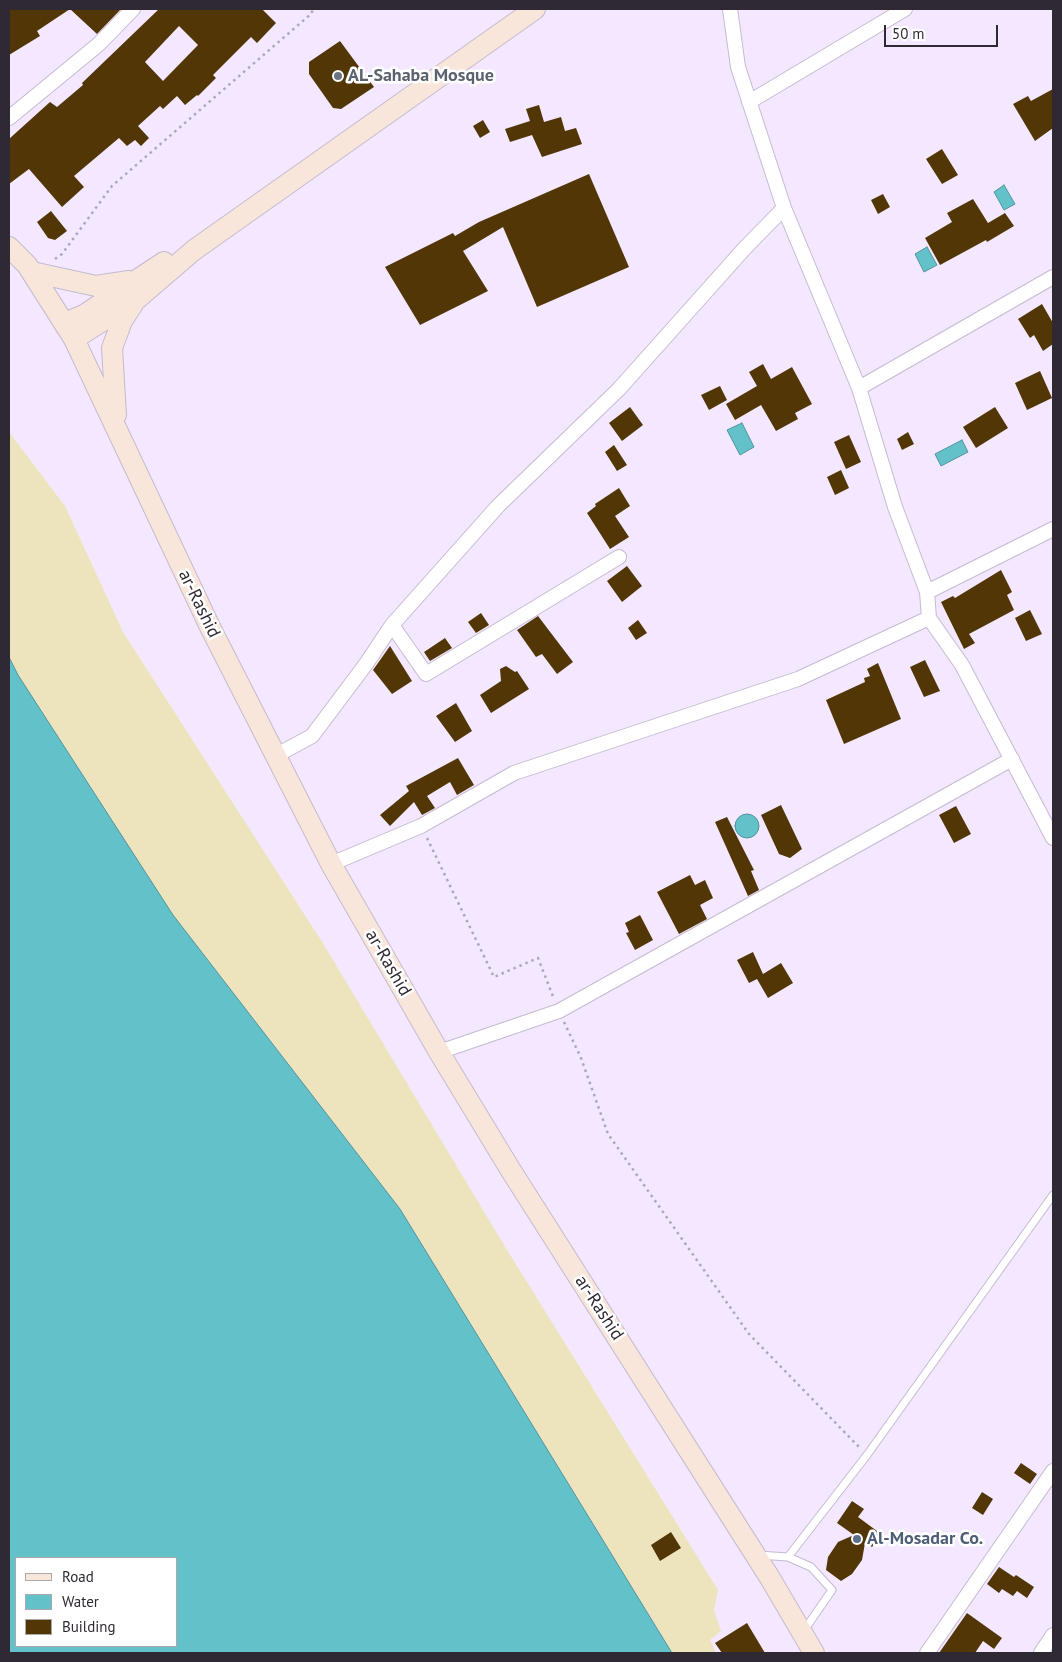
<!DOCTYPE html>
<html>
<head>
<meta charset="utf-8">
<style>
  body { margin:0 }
  #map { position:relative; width:1062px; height:1662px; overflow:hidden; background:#f3e8ff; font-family:"PT Sans",sans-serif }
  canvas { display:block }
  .frame { position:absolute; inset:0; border:10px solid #2e2932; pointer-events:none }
  .legend { position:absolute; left:15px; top:1557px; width:162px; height:90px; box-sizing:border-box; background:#fff; border:1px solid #aba9ad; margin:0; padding:6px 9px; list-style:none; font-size:15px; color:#2e2932 }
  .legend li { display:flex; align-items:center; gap:10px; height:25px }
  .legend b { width:25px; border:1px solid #aba9ad }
  .scale { position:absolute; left:884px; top:25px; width:114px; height:22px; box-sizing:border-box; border:2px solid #2e2932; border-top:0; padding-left:6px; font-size:15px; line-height:18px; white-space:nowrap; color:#2e2932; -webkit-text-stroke:4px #fff; paint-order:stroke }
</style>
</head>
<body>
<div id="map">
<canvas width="1062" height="1662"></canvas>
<div class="frame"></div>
<ul class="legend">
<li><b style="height:6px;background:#f9e6da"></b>Road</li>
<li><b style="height:14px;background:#62c1c9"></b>Water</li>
<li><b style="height:14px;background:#533606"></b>Building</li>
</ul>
<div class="scale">50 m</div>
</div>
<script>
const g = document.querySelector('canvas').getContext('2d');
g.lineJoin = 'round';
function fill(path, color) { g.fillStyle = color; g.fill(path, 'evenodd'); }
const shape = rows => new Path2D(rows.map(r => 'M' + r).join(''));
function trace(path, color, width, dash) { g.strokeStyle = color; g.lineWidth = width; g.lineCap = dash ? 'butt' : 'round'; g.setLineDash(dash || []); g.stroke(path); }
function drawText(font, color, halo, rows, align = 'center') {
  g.font = font + ' "PT Sans",sans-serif'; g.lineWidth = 5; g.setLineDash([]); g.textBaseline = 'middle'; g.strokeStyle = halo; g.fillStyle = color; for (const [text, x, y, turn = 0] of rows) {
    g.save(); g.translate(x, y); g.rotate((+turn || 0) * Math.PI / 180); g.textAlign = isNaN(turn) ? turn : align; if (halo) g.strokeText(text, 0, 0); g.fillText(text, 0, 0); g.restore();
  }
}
fill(shape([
  [9,432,65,506,123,632,324,945,504,1245,718,1590,714,1610,721,1631,710,1640,716,1653,672,1653,400,1209,173,915,18,675,9,657]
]), '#ede4be');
const water = shape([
  [1004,185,1015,204,1004,210,994,192,1004,185],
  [927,247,937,265,924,272,915,254,927,247],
  [742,423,754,447,740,455,727,430,742,423],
  [962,440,968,452,941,466,935,454,962,440],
  [9,657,18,675,173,915,400,1209,672,1653,9,1653,9,657],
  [176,1558,176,1646,16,1646,16,1558,176,1558],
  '735 826a12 12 0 1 1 24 0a12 12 0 1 1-24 0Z'
]);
fill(water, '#62c1c9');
trace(water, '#52939c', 1);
fill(shape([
  [9,9,70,9,37,31,40,36,9,55],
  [70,9,121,9,97,34],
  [159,9,262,9,276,23,257,43,251,37,213,75,216,78,198,96,197,95,185,105,177,96,163,109,160,106,138,126,149,138,141,146,135,140,127,146,119,138,74,176,84,187,62,207,29,169,9,184,9,139,50,102,57,107,83,85,82,83],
  [179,26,198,45,163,81,145,62],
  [340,41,374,87,341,109,333,108,309,74,309,62],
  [1053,89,1053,128,1035,141,1013,104,1028,96,1031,101],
  [539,105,544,122,561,117,565,131,576,128,582,144,542,157,532,135,510,142,505,129,530,121,526,109],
  [483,120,490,132,480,138,473,126],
  [942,149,958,175,942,184,926,159],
  [589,174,629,267,537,307,503,227,463,251,488,291,420,325,385,267,453,233,455,236,479,222],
  [883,194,890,207,878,214,871,200],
  [973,199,988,223,1005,213,1014,226,987,242,986,240,940,265,925,238,952,222,947,213],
  [51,211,67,231,55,240,48,238,37,222],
  [1042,304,1053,323,1053,344,1043,351,1034,335,1030,338,1018,319],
  [763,364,771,379,792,367,812,404,795,413,798,419,776,431,761,405,735,420,726,404,757,386,749,372],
  [1040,371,1052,398,1027,410,1015,383],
  [720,386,727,400,709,410,701,395],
  [630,407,643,425,622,441,609,423],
  [995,407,1008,428,976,448,963,427],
  [908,432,914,444,902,450,897,439],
  [849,435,861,462,846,469,834,442],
  [614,445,627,465,617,471,605,452],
  [841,470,849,488,835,495,827,477],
  [619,488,630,506,615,516,629,537,610,549,587,513,596,506,595,504],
  [627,566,642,586,622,602,607,581],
  [1001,570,1012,592,1007,595,1014,610,969,634,975,643,964,649,941,602,953,596,955,598],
  [1030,610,1042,634,1026,641,1015,618],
  [481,613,489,625,476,633,468,622],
  [538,616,573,662,557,674,542,654,536,657,517,630],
  [638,620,647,633,636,640,628,628],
  [445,638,452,648,430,661,424,652],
  [390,646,412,681,392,694,373,670],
  [925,660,940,691,924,697,910,667],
  [878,663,901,719,844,744,826,700,865,682,864,678,870,676,867,669],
  [506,666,515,672,517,671,529,689,491,713,480,695,501,681,500,669],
  [456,703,472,731,455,742,436,716],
  [458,758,474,785,457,795,450,782,427,796,435,808,422,815,414,802,390,826,380,815,409,791,406,786],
  [781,805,802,849,790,858,779,854,761,815],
  [956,806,971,834,954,843,939,815],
  [727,817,754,870,751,871,759,890,748,896,715,822],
  [690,875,695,885,705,880,713,898,700,905,707,919,679,934,657,892],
  [640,915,653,940,635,950,626,933,629,932,625,923],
  [753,952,763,974,781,963,793,983,768,998,757,979,749,983,737,960],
  [1021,1463,1037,1474,1030,1484,1014,1473],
  [982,1492,993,1499,983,1515,972,1508],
  [852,1501,864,1509,858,1517,881,1534,872,1547,865,1543,862,1560,852,1574,841,1581,826,1570,828,1557,838,1542,854,1535,837,1523],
  [671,1532,681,1548,660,1561,651,1545],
  [999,1567,1014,1577,1016,1575,1034,1587,1027,1598,1017,1591,1013,1596,1002,1589,999,1593,987,1584],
  [967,1613,1002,1638,994,1649,983,1641,975,1653,939,1653],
  [747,1623,765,1653,722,1653,715,1643]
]), '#533606');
const lane = shape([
  [758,1555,788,1557,811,1567,832,1590,803,1632],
  [788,1557,867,1455,1053,1195]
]);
const street = shape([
  [730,9,738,67,784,208,859,388,895,507,927,592,929,618,962,665,1053,838],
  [749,102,905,9],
  [9,118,99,44,133,9],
  [859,388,1053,277],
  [927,592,1053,529],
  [392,625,426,674,619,557],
  [275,756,312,736,366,664,392,625,498,506,619,389,744,249,784,208],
  [331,864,421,826,514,773,798,679,929,618],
  [439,1052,559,1011,1012,759],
  [927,1653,1053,1471],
  [1041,1653,1053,1635]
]);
const secondary = shape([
  [9,247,27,265,74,339,210,627,331,864,439,1052,510,1169,770,1578,814,1653],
  [32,272,96,286,129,281],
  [65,323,84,315,164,262],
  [74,339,137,299,194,250,535,9],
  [116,415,112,348,122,321,133,304]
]);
trace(lane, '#c5bad0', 9);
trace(street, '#c5bad0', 16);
trace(secondary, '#c5bad0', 22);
trace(shape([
  [55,259,62,254,112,186,312,13,312,9],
  [427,838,494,977,538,958,554,999],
  [564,1022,581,1058,608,1134,749,1334,859,1447]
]), '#afa6b8', 2.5, [2.5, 4]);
trace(lane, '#fff', 7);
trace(street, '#fff', 14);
trace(secondary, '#f9e6da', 20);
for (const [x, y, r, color] of [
  [338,76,5,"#6b7280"],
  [857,1539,5,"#5c6f8a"]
]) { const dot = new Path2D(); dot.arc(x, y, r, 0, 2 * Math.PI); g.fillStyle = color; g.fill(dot); trace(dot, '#fff', 2); }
drawText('bold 18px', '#5b616d', '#fff', [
  ["AL-Sahaba Mosque",348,76]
], 'left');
drawText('18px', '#2e2932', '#fff', [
  ["ar-Rashid",199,604,64],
  ["ar-Rashid",388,963,60],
  ["ar-Rashid",599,1308,57]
]);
drawText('bold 18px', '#4e5e75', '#fff', [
  ["Al-Mosadar Co.",867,1539]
], 'left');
</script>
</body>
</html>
